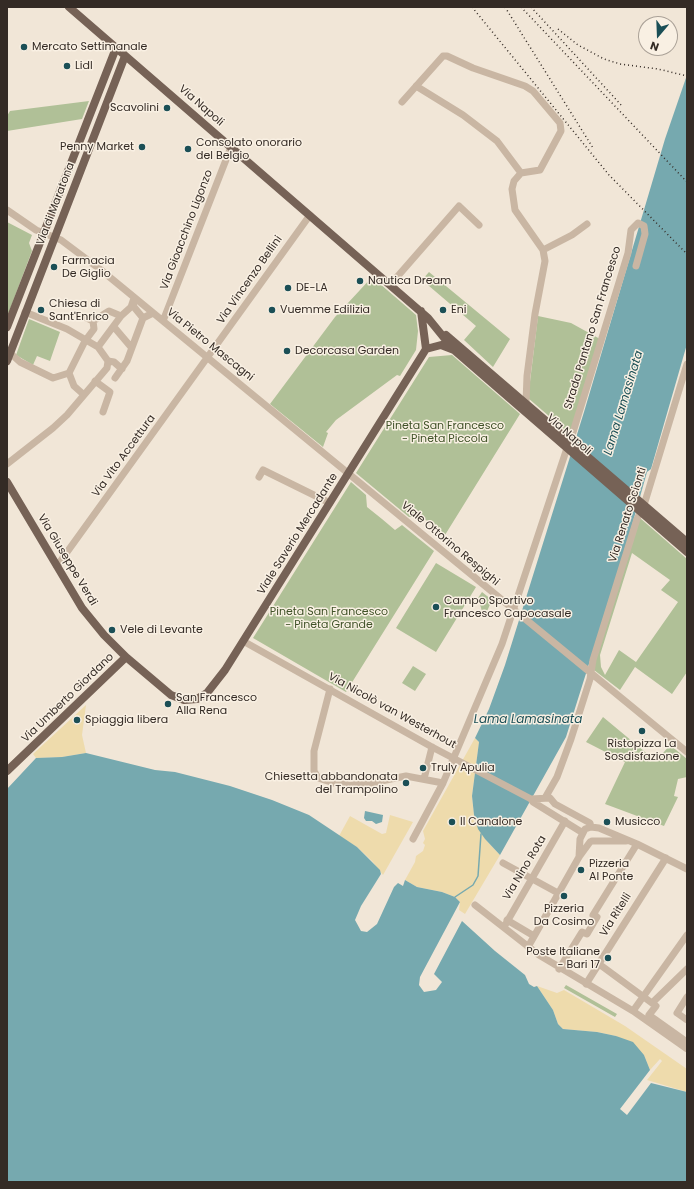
<!DOCTYPE html>
<html>
<head>
<meta charset="utf-8">
<style>
  body { margin:0 }
  #map { position:relative; width:694px; height:1189px; overflow:hidden; background:#f1e6d7; font-family:Poppins,sans-serif }
  canvas { display:block }
  .frame { position:absolute; inset:0; border:8px solid #342b25; pointer-events:none }
  .north { position:absolute; left:638px; top:16px; width:40px; height:40px; box-sizing:border-box; background:#f9f0e3; border:1px solid #aaa197; border-radius:50%; rotate:199deg; font-size:11px; font-weight:700; line-height:16px; text-align:center; color:#342b25 }
  .north::after { content:''; display:block; margin:auto; width:14px; height:18px; background:#1b4f56; clip-path:polygon(50% 0,100% 100%,50% 72%,0 100%) }
</style>
</head>
<body>
<div id="map">
<canvas width="694" height="1189"></canvas>
<div class="frame"></div>
<div class="north">N</div>
</div>
<script>
const g = document.querySelector('canvas').getContext('2d');
g.lineJoin = 'round';
function fill(path, color) { g.fillStyle = color; g.fill(path, 'evenodd'); }
const shape = rows => new Path2D(rows.map(r => 'M' + r).join(''));
function trace(path, color, width, dash) { g.strokeStyle = color; g.lineWidth = width; g.lineCap = dash ? 'butt' : 'round'; g.setLineDash(dash || []); g.stroke(path); }
function drawText(font, color, halo, rows, align = 'center') {
  g.font = font + ' Poppins,sans-serif'; g.lineWidth = 3; g.setLineDash([]); g.textBaseline = 'middle'; g.strokeStyle = halo; g.fillStyle = color; for (const [text, x, y, turn = 0] of rows) {
    g.save(); g.translate(x, y); g.rotate((+turn || 0) * Math.PI / 180); g.textAlign = isNaN(turn) ? turn : align; if (halo) g.strokeText(text, 0, 0); g.fillText(text, 0, 0); g.restore();
  }
}
fill(shape([
  [89,101,82,119,7,131,7,116,10,111],
  [7,222,32,235,29,243,32,251,7,317],
  [429,272,510,339,493,367,464,340,476,326,422,280],
  [372,277,416,315,418,331,416,350,400,376,397,375,336,420,326,432,328,433,323,447,270,404,335,317],
  [538,316,571,323,600,339,571,435,528,398],
  [29,319,60,332,50,361,37,356,33,365,16,355],
  [452,355,520,414,445,535,422,517,409,517,356,473,429,357],
  [351,482,366,495,367,507,382,519,395,530,402,525,434,551,346,692,253,638],
  [640,518,687,559,687,672,672,694,635,667,620,690,594,670,594,665],
  [632,553,670,580,661,590,678,602,636,662,619,650,605,675,601,667,600,655],
  [436,563,476,587,436,652,396,628],
  [482,592,492,600,484,618,478,598],
  [413,666,426,674,415,691,402,683],
  [603,717,656,761,670,745,687,759,687,777,678,779,674,796,678,797,664,826,605,804,625,762,586,742],
  [566,985,617,1014,615,1017,564,988]
]), '#b0c097');
fill(shape([
  [86,705,82,735,86,753,62,757,36,758,33,754],
  [475,738,479,742,472,796,474,816,485,839,500,855,465,914,459,910,460,902,455,897,442,892,417,887,405,880,415,862,416,856,423,851,425,845,423,843,425,839,423,831],
  [390,815,413,822,383,875,372,861,357,847,339,836,350,816,382,834,386,833],
  [537,986,557,993,564,990,625,1026,687,1069,687,1092,647,1080,662,1061,660,1059,650,1070,644,1055,616,1036,597,1032,563,1029,558,1024,553,1010]
]), '#eedbac');
fill(shape([
  [687,75,687,344,651,469,647,472,627,543,566,737,500,855,485,839,478,829,474,815,472,796,479,742,475,738,489,709,505,665,584,412,665,139],
  [86,753,155,770,175,772,230,786,272,800,309,815,357,847,380,870,381,874,361,906,355,920,361,931,367,932,377,924,394,887,398,883,403,886,405,880,417,887,442,892,455,897,460,902,420,977,419,985,424,992,436,990,442,982,434,974,462,921,495,951,525,975,529,984,534,987,537,986,553,1010,558,1024,563,1029,597,1032,616,1036,633,1042,644,1055,650,1070,620,1109,627,1115,651,1083,687,1092,687,1182,7,1182,7,789,36,758,62,757],
  [365,811,383,815,382,822,376,824,372,821,366,821,364,818]
]), '#76a9af');
trace(shape([
  [455,897,473,885,478,876,481,834]
]), '#76a9af', 1.5);
trace(shape([
  [416,86,463,115,497,141,521,173],
  [402,102,443,56,447,56,473,68,525,86,533,91,560,123,561,131,540,170,521,173,514,181,512,189,515,210,543,250,545,261,535,314,527,376,526,403],
  [7,210,36,230,61,240,101,270,687,752],
  [543,250,572,235,587,224],
  [390,285,459,206,479,225],
  [133,303,134,307,143,318],
  [25,312,67,329,98,347,108,361,114,362,122,369],
  [85,317,93,321,109,311,121,316],
  [163,321,231,147],
  [114,327,131,347],
  [98,347,121,316,131,307,134,298],
  [10,353,20,362,53,378,69,373,85,341,94,329,93,321],
  [69,373,74,386,83,394],
  [115,378,127,361,143,318,153,313],
  [95,381,110,392,103,412],
  [570,442,628,253,631,230,638,223,644,226,645,234,636,266],
  [7,464,53,428,67,415,107,368,108,361],
  [259,477,263,470,330,503],
  [57,566,310,215],
  [243,641,432,747,531,799,533,802,583,833],
  [330,689,314,751,314,771,318,778,334,783,350,785,366,784,406,776,443,783],
  [424,779,432,747],
  [545,798,557,777,571,739,590,679,593,660,637,519,644,505,687,364],
  [531,799,550,798,555,804,590,823,591,827],
  [413,839,443,783,502,644,567,448],
  [592,841,626,841],
  [579,857,580,839,585,829,591,827,599,828,637,844,687,869],
  [503,863,558,893],
  [475,905,539,955,633,1011,687,1049],
  [507,920,534,936],
  [504,927,565,821],
  [528,947,579,857,590,842],
  [599,964,656,1006,649,1015,687,1042],
  [559,969,582,932,587,934,597,917,593,915,637,844],
  [586,984,666,858],
  [687,997,677,1013,687,1020],
  [652,1003,687,969],
  [633,1011,687,935]
]), '#c9b6a3', 7);
trace(shape([
  [69,7,428,318,454,350,687,552],
  [421,311,426,349],
  [7,327,116,48],
  [446,335,687,542],
  [426,349,441,345,454,350],
  [7,361,125,56],
  [7,482,82,608,104,635,126,657,171,695,184,700,197,699,207,693,225,670,426,349],
  [7,771,126,657]
]), '#766256', 8);
trace(shape([
  [472,7,609,175,687,254],
  [505,7,593,148],
  [521,7,687,182],
  [531,7,623,107],
  [558,29,578,45,604,59,620,64,658,69,687,76]
]), '#342b25', 1.5, [1, 3]);
for (const [x, y, r, color] of [
  [24,47,4,"#1b4f56"],
  [67,66,4,"#1b4f56"],
  [167,108,4,"#1b4f56"],
  [142,147,4,"#1b4f56"],
  [188,149,4,"#1b4f56"],
  [54,267,4,"#1b4f56"],
  [360,281,4,"#1b4f56"],
  [288,288,4,"#1b4f56"],
  [41,310,4,"#1b4f56"],
  [272,310,4,"#1b4f56"],
  [443,310,4,"#1b4f56"],
  [287,351,4,"#1b4f56"],
  [436,607,4,"#1b4f56"],
  [112,630,4,"#1b4f56"],
  [168,704,4,"#1b4f56"],
  [77,720,4,"#1b4f56"],
  [642,731,4,"#1b4f56"],
  [423,768,4,"#1b4f56"],
  [406,783,4,"#1b4f56"],
  [452,822,4,"#1b4f56"],
  [607,822,4,"#1b4f56"],
  [581,870,4,"#1b4f56"],
  [564,896,4,"#1b4f56"],
  [608,958,4,"#1b4f56"]
]) { const dot = new Path2D(); dot.arc(x, y, r, 0, 2 * Math.PI); g.fillStyle = color; g.fill(dot); trace(dot, '#f9f0e3', 1.5); }
drawText('11px', '#342b25', '#f9f0e3', [
  ["Mercato Settimanale",32,47],
  ["Lidl",75,66],
  ["Scavolini",159,108,"right"],
  ["Consolato onorario",196,143],
  ["del Belgio",196,156],
  ["Penny Market",134,147,"right"],
  ["Farmacia",62,261],
  ["De Giglio",62,274],
  ["Nautica Dream",368,281],
  ["DE-LA",296,288],
  ["Chiesa di",49,304],
  ["Sant'Enrico",49,317],
  ["Vuemme Edilizia",280,310],
  ["Eni",451,310],
  ["Decorcasa Garden",295,351],
  ["Campo Sportivo",444,601],
  ["Francesco Capocasale",444,614],
  ["Vele di Levante",120,630],
  ["San Francesco",176,698],
  ["Alla Rena",176,711],
  ["Spiaggia libera",85,720],
  ["Ristopizza La",642,744,"center"],
  ["Sosdisfazione",642,757,"center"],
  ["Truly Apulia",431,768],
  ["Chiesetta abbandonata",398,777,"right"],
  ["del Trampolino",398,790,"right"],
  ["Il Canalone",460,822],
  ["Musicco",615,822],
  ["Pizzeria",589,864],
  ["Al Ponte",589,877],
  ["Pizzeria",564,909,"center"],
  ["Da Cosimo",564,922,"center"],
  ["Poste Italiane",600,952,"right"],
  ["- Bari 17",600,965,"right"]
], 'left');
drawText('11px', '#342b25', '#f9f0e3', [
  ["Via Napoli",201,106,41],
  ["Via di Maratona",56,204,-69],
  ["Via Gioacchino Ligonzo",187,230,-69],
  ["Via Vincenzo Bellini",250,280,-55],
  ["Strada Pantano San Francesco",593,328,-73],
  ["Via Pietro Mascagni",210,345,39],
  ["Via Napoli",569,435,41],
  ["Via Vito Accettura",124,456,-54],
  ["Via Renato Scionti",628,515,-72],
  ["Viale Saverio Mercadante",298,534,-58],
  ["Viale Ottorino Respighi",450,544,40],
  ["Via Giuseppe Verdi",67,560,59],
  ["Via Umberto Giordano",68,698,-44],
  ["Via Nicolò van Westerhout",392,711,29],
  ["Via Nino Rota",525,868,-59],
  ["Via Ritelli",616,915,-58]
]);
drawText('11px', '#415329', '#f9f0e3', [
  ["Pineta San Francesco",445,426],
  ["- Pineta Piccola",445,439],
  ["Pineta San Francesco",329,612],
  ["- Pineta Grande",329,625]
]);
drawText('italic 12px', '#1b4f56', '#f9f0e3', [
  ["Lama Lamasinata",624,403,-73],
  ["Lama Lamasinata",528,720]
]);
</script>
</body>
</html>
